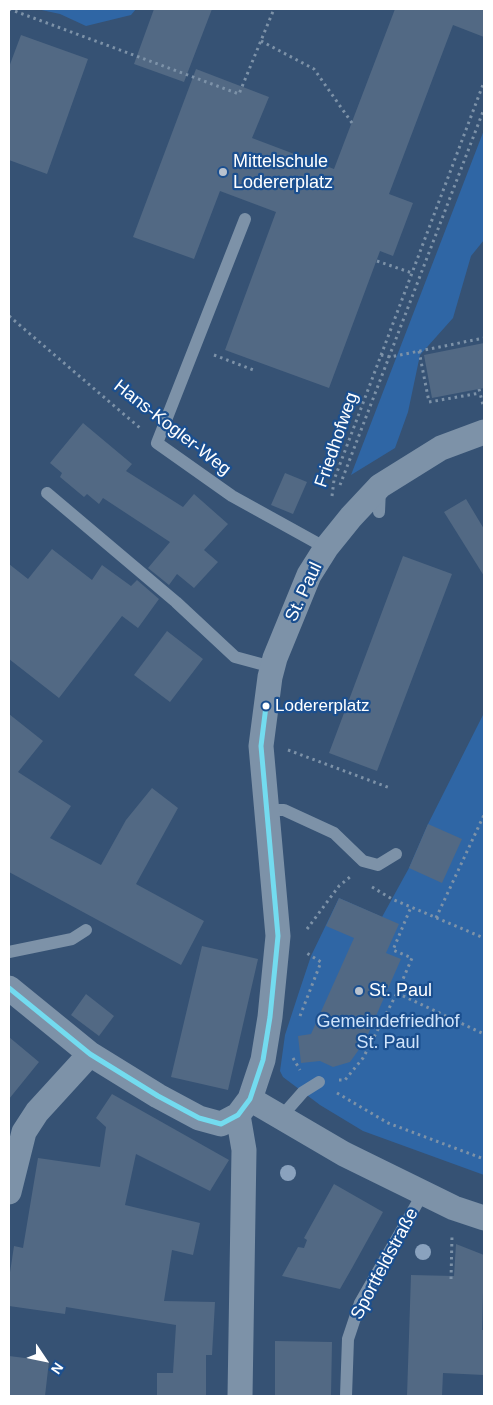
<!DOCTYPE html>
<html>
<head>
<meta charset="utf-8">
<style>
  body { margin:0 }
  #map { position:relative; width:493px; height:1405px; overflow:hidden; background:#365274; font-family:Helvetica,sans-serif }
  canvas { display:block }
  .frame { position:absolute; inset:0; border:10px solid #fff; pointer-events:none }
  .north { position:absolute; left:20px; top:1335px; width:50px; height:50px; -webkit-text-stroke:4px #1b4f8f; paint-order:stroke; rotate:124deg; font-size:14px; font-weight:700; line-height:20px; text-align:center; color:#fff }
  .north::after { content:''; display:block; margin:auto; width:18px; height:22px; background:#fff; clip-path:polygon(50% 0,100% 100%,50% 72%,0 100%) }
</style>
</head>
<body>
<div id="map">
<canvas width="493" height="1405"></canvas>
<div class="frame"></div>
<div class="north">N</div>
</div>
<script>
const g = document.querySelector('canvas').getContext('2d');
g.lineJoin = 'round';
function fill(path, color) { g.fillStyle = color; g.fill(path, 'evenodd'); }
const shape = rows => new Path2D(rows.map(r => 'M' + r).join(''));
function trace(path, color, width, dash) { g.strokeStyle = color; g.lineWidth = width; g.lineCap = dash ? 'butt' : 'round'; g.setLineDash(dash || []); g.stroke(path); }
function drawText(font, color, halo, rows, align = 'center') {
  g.font = font + ' Helvetica,sans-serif'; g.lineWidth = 4.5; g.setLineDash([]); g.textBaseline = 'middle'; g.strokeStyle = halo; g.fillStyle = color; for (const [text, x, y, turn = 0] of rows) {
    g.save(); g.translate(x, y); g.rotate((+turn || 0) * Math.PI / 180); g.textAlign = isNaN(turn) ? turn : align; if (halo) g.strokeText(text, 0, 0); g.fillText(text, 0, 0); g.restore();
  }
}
fill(shape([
  [37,9,136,9,131,15,86,26,60,14],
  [484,130,484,240,471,256,453,318,420,355,408,412,395,448,351,475],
  [484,713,484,1175,363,1131,320,1105,283,1077,280,1071,285,1035,298,995,311,956,339,898,382,917,409,868,428,824]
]), '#2f66a5');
fill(shape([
  [154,9,212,9,184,82,134,64],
  [395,9,484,9,484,37,453,25,389,194,413,203,393,256,380,251,329,388,225,350,276,212,220,191,194,259,133,237,196,69,269,97,252,138,334,169],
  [21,35,88,59,47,174,9,160,9,67],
  [484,343,484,388,432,398,424,355],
  [83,423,132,464,126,471,183,507,194,494,228,524,204,550,218,562,194,588,177,574,169,585,148,568,170,542,103,498,99,504,87,494,84,497,60,477,62,473,50,463],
  [285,473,307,482,293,514,271,505],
  [466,499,484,529,484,576,444,512],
  [52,549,92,580,102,565,131,586,137,580,159,599,138,628,122,616,59,698,9,659,9,564,28,579],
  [403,556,452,574,377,771,329,753],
  [167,631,203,659,170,702,134,675],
  [9,714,43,741,18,772,71,806,50,838,101,865,126,820,152,788,178,808,136,884,204,921,181,965,9,872],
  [428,824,462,839,442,883,409,868],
  [339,898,399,924,386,953,401,959,365,1041,350,1062,333,1067,320,1061,301,1063,298,1036,311,1034,354,938,326,926],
  [202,946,258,959,228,1090,171,1077],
  [86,994,114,1016,99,1036,71,1015],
  [9,1037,39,1062,9,1099],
  [112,1094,229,1160,210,1191,136,1154,125,1205,200,1223,193,1255,172,1250,164,1301,215,1302,212,1355,206,1355,206,1396,157,1396,157,1373,173,1373,176,1325,66,1307,65,1314,9,1306,9,1279,14,1246,23,1248,38,1158,100,1167,106,1127,96,1118],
  [334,1184,383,1212,352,1268,340,1289,282,1276,298,1247,304,1248,307,1240,304,1238],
  [456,1244,484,1255,482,1330,484,1330,484,1375,443,1373,442,1396,407,1396,411,1275,454,1276],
  [275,1341,332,1342,331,1396,275,1396],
  [9,1356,49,1361,45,1396,9,1396]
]), '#526984');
trace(shape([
  [9,9,239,94,274,9],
  [261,41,314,69,352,123],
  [377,261,412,273],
  [9,316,140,428],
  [419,351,429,402,480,393],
  [214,355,256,371],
  [381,355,390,357,484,338],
  [479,389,483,405],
  [340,485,484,109],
  [332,496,334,480,484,82],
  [288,750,390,788],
  [372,887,392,899,484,938],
  [436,918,484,815],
  [307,929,339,886,350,877],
  [397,993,484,1034],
  [300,1016,321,962,305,952],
  [293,1058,300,1070],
  [339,1080,345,1080,363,1058,397,993,412,958,393,950,411,907],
  [337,1093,388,1123,484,1159],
  [451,1279,452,1236]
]), '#7d92a8', 3, [2.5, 4]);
trace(shape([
  [245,219,157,443,232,496,326,548],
  [47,493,176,602,235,657,272,667],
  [379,512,380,489],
  [267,810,284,810,334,833,363,861,378,865,396,854],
  [9,952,72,939,86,930],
  [281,1117,303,1092,319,1082],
  [346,1396,348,1339,360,1303,423,1193]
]), '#7d92a8', 12);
trace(shape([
  [9,988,90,1054,158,1096,199,1118,221,1124,238,1115,250,1099,263,1060,270,1017,278,936,261,746,270,677,275,658,309,575,326,548,351,517,380,486,441,448,484,432],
  [250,1099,344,1154,454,1208,484,1218],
  [238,1115,244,1150,240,1396],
  [9,1192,24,1132,37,1112,90,1054]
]), '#7d92a8', 25);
trace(shape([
  [9,988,90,1054,158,1096,199,1118,221,1124,238,1115,250,1099,263,1060,270,1017,278,936,261,746,266,706]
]), '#73dbef', 5);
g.fillStyle = '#8aa2be';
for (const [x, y] of [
  [288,1173],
  [423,1252]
]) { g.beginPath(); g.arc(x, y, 8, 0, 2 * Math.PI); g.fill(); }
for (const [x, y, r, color] of [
  [223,172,5,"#b9c2ce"],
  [266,706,4.5,"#fff"],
  [359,991,5,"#b9c2ce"]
]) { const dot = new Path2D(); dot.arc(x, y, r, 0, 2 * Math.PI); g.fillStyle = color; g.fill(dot); trace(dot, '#1b4f8f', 2); }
drawText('17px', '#fff', '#1b4f8f', [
  ["Lodererplatz",275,706]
], 'left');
drawText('18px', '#fff', '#1b4f8f', [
  ["Mittelschule",233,162],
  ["Lodererplatz",233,183],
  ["St. Paul",369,991]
], 'left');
drawText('18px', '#fff', '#1b4f8f', [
  ["Hans-Kogler-Weg",172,428,38],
  ["Friedhofweg",337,440,-71],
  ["St. Paul",304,592,-65],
  ["Sportfeldstraße",385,1264,-62]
]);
drawText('18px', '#cfe3fa', '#1b4f8f', [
  ["Gemeindefriedhof",388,1022],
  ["St. Paul",388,1043]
]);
</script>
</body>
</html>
